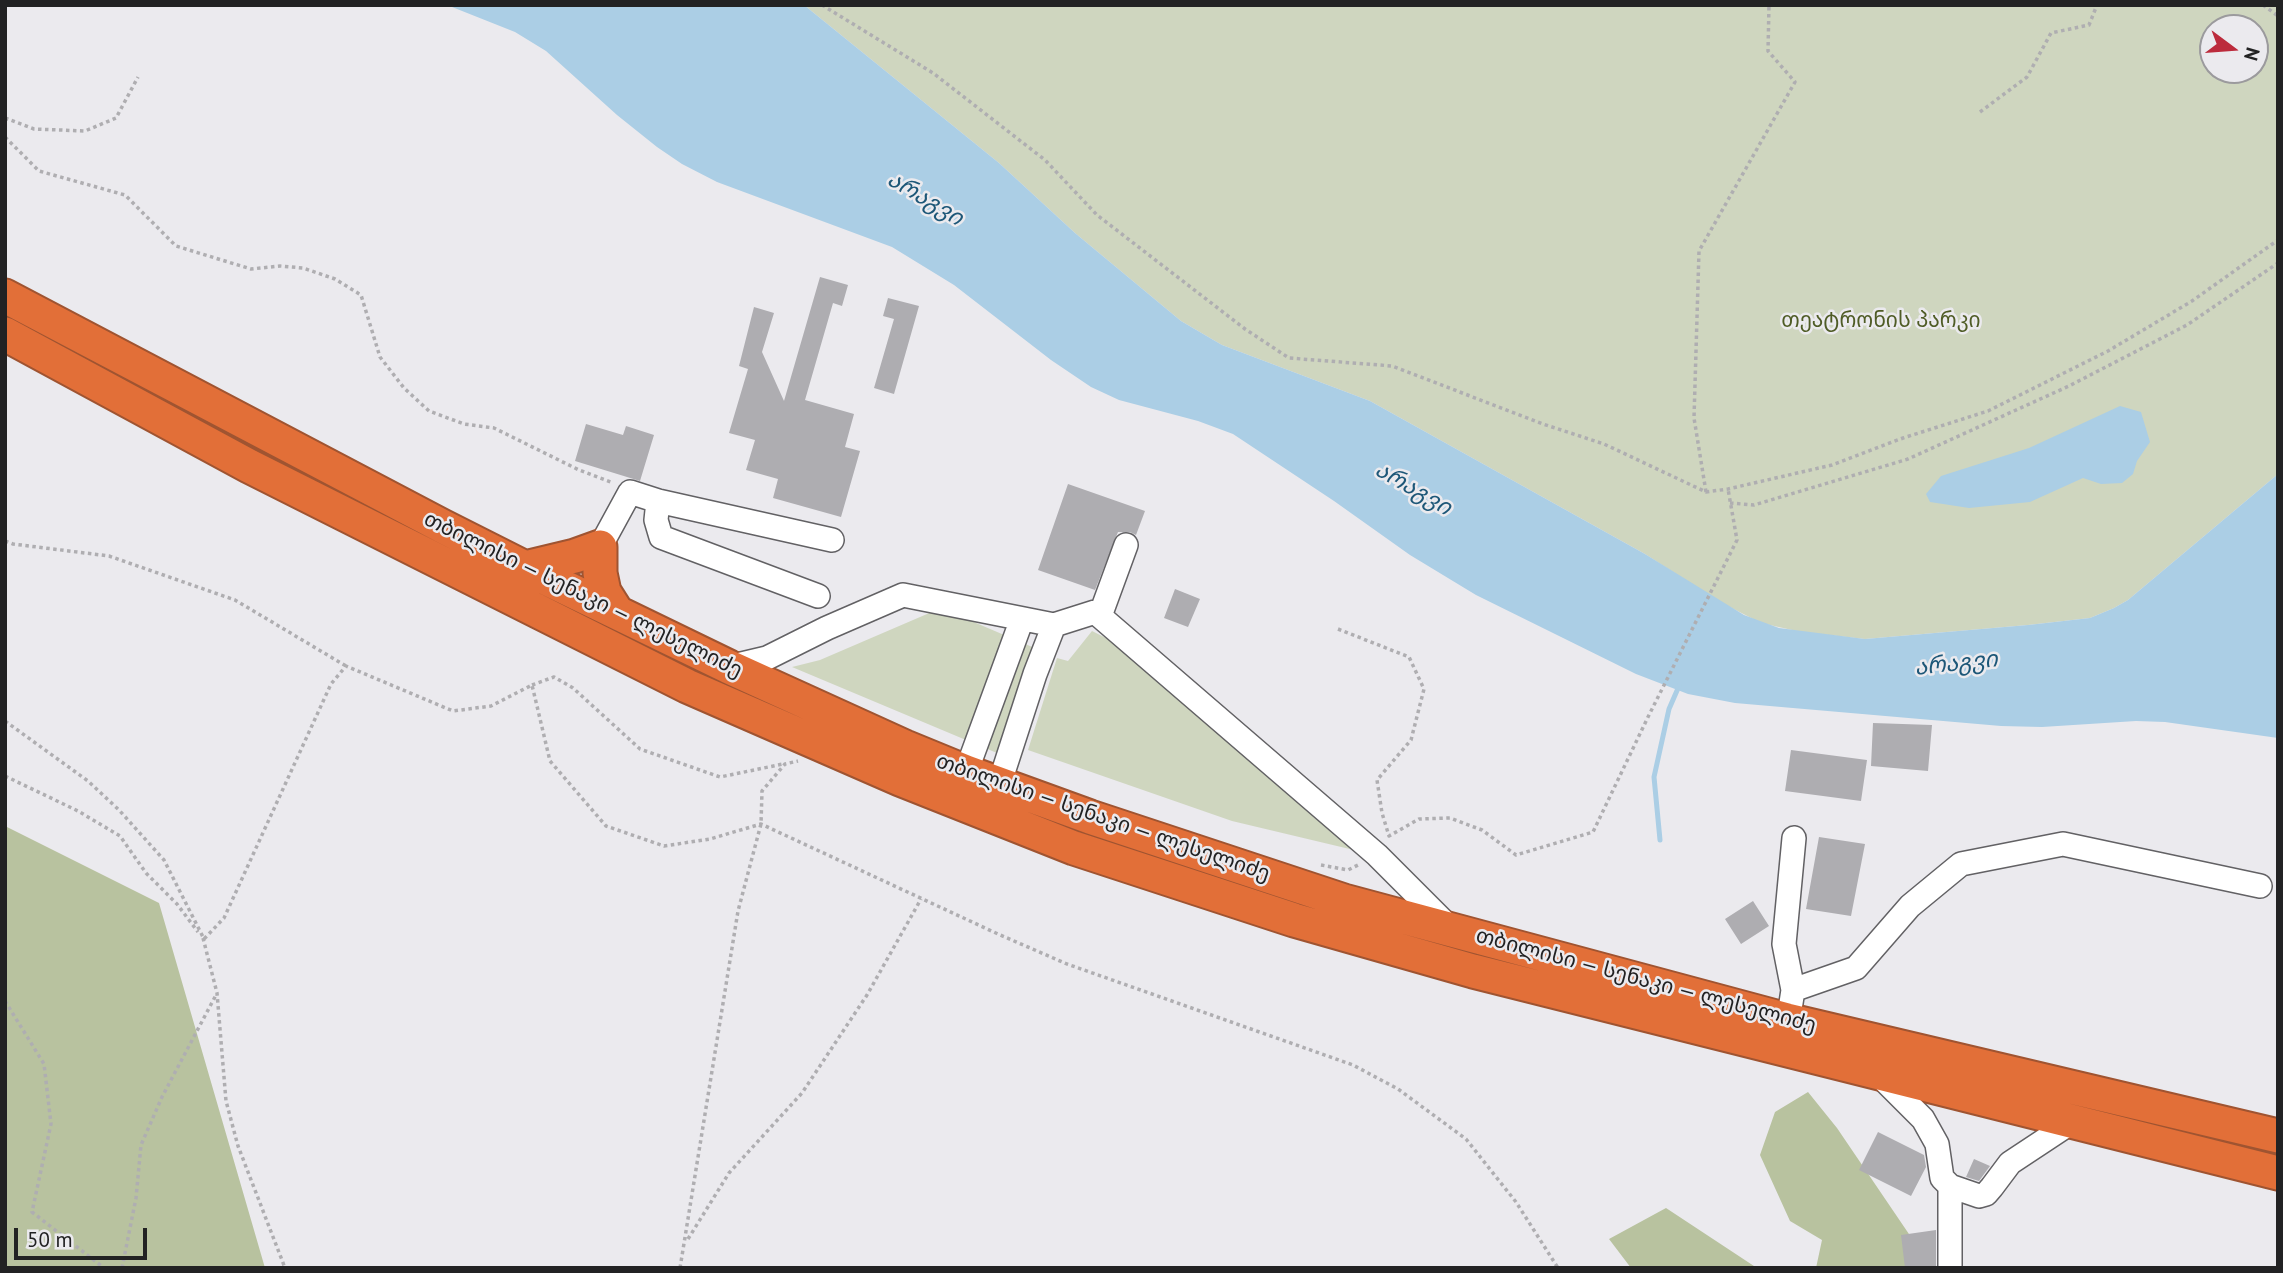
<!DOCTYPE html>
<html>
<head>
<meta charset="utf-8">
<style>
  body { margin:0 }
  #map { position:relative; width:2283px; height:1273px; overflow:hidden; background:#ebeaee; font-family:"PT Sans",sans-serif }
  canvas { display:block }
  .frame { position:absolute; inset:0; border:7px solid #222223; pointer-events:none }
  .north { position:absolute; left:2199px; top:14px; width:70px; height:70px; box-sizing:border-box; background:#ebeaee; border:2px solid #9b9a9d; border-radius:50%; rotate:106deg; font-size:19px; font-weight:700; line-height:28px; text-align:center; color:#222223 }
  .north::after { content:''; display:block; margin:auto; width:24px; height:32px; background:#bc2b3c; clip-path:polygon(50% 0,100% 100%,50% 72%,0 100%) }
  .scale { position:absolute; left:14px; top:1228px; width:133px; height:32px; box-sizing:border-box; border:4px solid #222223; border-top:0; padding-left:9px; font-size:21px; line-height:24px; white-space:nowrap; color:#222223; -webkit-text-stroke:5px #ebeaee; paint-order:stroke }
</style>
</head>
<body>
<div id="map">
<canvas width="2283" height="1273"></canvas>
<div class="frame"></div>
<div class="north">N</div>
<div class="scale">50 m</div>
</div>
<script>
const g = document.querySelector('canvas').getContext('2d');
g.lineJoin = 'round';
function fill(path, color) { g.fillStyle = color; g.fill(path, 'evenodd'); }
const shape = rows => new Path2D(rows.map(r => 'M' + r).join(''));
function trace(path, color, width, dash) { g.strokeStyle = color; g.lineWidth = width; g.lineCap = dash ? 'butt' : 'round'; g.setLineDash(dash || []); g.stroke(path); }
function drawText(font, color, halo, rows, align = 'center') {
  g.font = font + ' "PT Sans","Noto Sans Georgian",sans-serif'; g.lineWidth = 5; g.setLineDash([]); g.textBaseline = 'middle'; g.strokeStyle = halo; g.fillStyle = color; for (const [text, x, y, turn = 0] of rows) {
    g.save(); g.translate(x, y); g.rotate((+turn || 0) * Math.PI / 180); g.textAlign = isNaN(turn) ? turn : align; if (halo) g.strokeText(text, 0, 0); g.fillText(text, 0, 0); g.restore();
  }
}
fill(shape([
  [804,5,2278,5,2278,474,2128,600,2114,608,2090,618,2028,625,1865,639,1801,632,1761,623,1720,602,1645,554,1370,401,1222,345,1181,321,1075,233,999,163],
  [2213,28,2255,28,2255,70,2213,70],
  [941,608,1051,655,1016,761,792,667,820,660],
  [1092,631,1108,639,1358,851,1232,821,1028,750,1057,658,1068,661]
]), '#cfd6bf');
fill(shape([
  [5,826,159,903,265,1268,5,1268],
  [1808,1092,1837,1128,1932,1268,1816,1268,1822,1240,1790,1221,1760,1155,1775,1112],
  [1666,1208,1757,1268,1631,1268,1609,1239]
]), '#b8c29f');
fill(shape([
  [447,5,804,5,999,163,1075,233,1181,321,1222,345,1370,401,1645,554,1744,615,1779,628,1865,639,2028,625,2090,618,2114,608,2128,600,2278,474,2278,738,2165,722,2136,721,2042,727,2001,726,1735,703,1688,694,1636,674,1476,595,1410,555,1334,501,1233,434,1198,421,1119,400,1091,387,1051,360,954,285,892,247,717,182,682,164,657,147,617,115,546,51,515,32],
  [2120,406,2141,412,2150,442,2137,461,2133,474,2122,483,2101,484,2083,478,2030,502,1969,508,1930,502,1926,494,1941,476,2029,448]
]), '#abcee5');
trace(shape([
  [1660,840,1654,777,1669,709,1679,686]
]), '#abcee5', 5);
fill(shape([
  [820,277,848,285,842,306,833,303,805,400,854,414,845,447,860,451,841,517,773,498,778,479,746,470,755,440,729,433,748,369,739,366,754,307,774,313,762,352,784,401],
  [888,298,919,306,894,394,874,388,894,319,883,316],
  [586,424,623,435,626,426,654,435,640,481,575,461],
  [1068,484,1145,511,1136,535,1130,532,1118,532,1095,590,1038,570],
  [1175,589,1200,599,1188,627,1164,618],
  [1873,723,1932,725,1928,771,1871,766],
  [1791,750,1867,760,1861,801,1785,791],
  [1819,837,1865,844,1851,916,1806,909],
  [1753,901,1769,926,1741,944,1725,919],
  [1878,1132,1924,1155,1926,1167,1911,1196,1859,1170],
  [1974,1159,1990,1166,1979,1181,1966,1177],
  [1936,1230,1936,1267,1905,1268,1901,1235]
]), '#aeadb1');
const minor = shape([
  [658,501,656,520,661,537,818,596],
  [600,547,630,492,658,501,832,540],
  [1100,616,1126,545],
  [729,667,767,658,827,628,903,595,1054,625,1095,612,1377,855,1450,928],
  [966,772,1022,619],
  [999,785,1035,674,1054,625],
  [1793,990,1856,968,1910,906,1961,864,2063,844,2260,886],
  [1791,1003,1793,990,1784,944,1794,838],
  [1879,1075,1923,1119,1937,1144,1942,1178,1950,1186,1979,1196,1986,1194,1992,1187,2010,1163,2072,1122],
  [1950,1268,1950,1186]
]);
const highway = shape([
  [5,296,442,526,525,568,729,667,905,747,966,772,1090,817,1344,901,1787,1020,2278,1136],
  [5,334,249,466,687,686,900,779,1074,848,1294,920,1473,971,2278,1173],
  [525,568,575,556,600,547,600,573,604,592,616,611]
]);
trace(minor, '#626164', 26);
trace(highway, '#9f5431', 37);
trace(shape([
  [822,5,933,73,1045,160,1097,215,1245,329,1289,358,1392,366,1543,424,1604,444,1706,492,1728,489,1832,465,1903,438,1988,411,2108,351,2192,301,2278,240],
  [2263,5,2278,16],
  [1980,112,2027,77,2051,33,2089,25,2097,5],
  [5,118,34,129,85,131,116,118,138,77],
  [5,137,39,171,125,195,176,246,251,269,280,266,303,268,335,279,361,295,380,357,404,388,429,411,464,424,494,428,579,470,613,483],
  [1706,492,1694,418,1699,251,1795,82,1768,51,1769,5],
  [1730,503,1754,505,1908,459,2069,386,2187,325,2278,263],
  [5,541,13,544,109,556,235,600,346,666],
  [1338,629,1409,657,1424,689,1411,740,1377,780,1382,813,1389,836,1419,819,1450,818,1482,830,1516,855,1593,832,1648,717,1737,540,1728,489],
  [532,685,554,677,573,688,640,749,720,777,783,764],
  [5,721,88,781,119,810,164,860,204,939,224,918,331,684,346,666,453,711,491,706,532,685,550,761,606,826,664,846,710,839,761,824,998,934,1067,964,1353,1065,1398,1089,1466,1139,1516,1202,1558,1268],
  [5,776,78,811,120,836,146,873,177,904,198,932],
  [1321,865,1348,870,1358,865],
  [203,938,217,993,226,1101,238,1146,285,1268],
  [5,1001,44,1064,51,1124,32,1212,104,1268],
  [688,1239,729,1173,802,1093,867,995,921,899],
  [122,1268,136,1198,141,1145,162,1097,216,995],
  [680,1268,738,911,761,824,762,791,785,764,798,761]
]), '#afaeb1', 3.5, [3.5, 3.5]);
trace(minor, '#fff', 23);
trace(highway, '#e26f38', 33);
drawText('21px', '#4f5c26', '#ebeaee', [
  ["თეატრონის პარკი",1881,321]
]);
drawText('21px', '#222223', '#ebeaee', [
  ["თბილისი — სენაკი — ლესელიძე",583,595,26],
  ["თბილისი — სენაკი — ლესელიძე",1103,818,19],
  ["თბილისი — სენაკი — ლესელიძე",1646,981,15]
]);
drawText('italic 23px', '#1d5778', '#ebeaee', [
  ["არაგვი",925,199,31],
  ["არაგვი",1413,489,30],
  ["არაგვი",1956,664,-6]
]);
</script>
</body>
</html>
